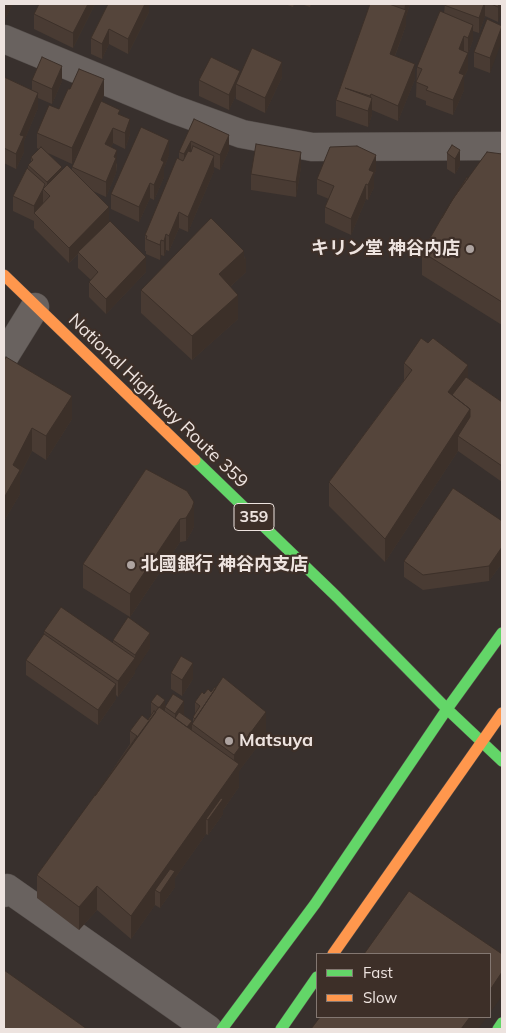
<!DOCTYPE html>
<html>
<head>
<meta charset="utf-8">
<style>
  body { margin:0 }
  #map { position:relative; width:506px; height:1033px; overflow:hidden; background:#38302d; font-family:Mulish,sans-serif }
  canvas { display:block }
  .frame { position:absolute; inset:0; border:5px solid #ede3df; pointer-events:none }
  .legend { position:absolute; left:316px; top:953px; width:175px; height:65px; box-sizing:border-box; background:#3d2f28; border:1px solid #837771; margin:0; padding:6px 9px; list-style:none; font-size:15px; color:#ede3df }
  .legend li { display:flex; align-items:center; gap:10px; height:25px }
  .legend b { width:25px; border:1px solid #837771 }
</style>
</head>
<body>
<div id="map">
<canvas width="506" height="1033"></canvas>
<div class="frame"></div>
<ul class="legend">
<li><b style="height:6px;background:#63d668"></b>Fast</li>
<li><b style="height:6px;background:#ff974d"></b>Slow</li>
</ul>
</div>
<script>
const g = document.querySelector('canvas').getContext('2d');
g.lineJoin = 'round';
const shape = rows => new Path2D(rows.map(r => 'M' + r).join(''));
function trace(path, color, width, dash) { g.strokeStyle = color; g.lineWidth = width; g.lineCap = dash ? 'butt' : 'round'; g.setLineDash(dash || []); g.stroke(path); }
function fill(path, color) { g.fillStyle = color; g.fill(path, 'evenodd'); }
function drawText(font, color, halo, rows, align = 'center') {
  g.font = font + ' Mulish,"Noto Sans JP",sans-serif'; g.lineWidth = 4.5; g.setLineDash([]); g.textBaseline = 'middle'; g.strokeStyle = halo; g.fillStyle = color; for (const [text, x, y, turn = 0] of rows) {
    g.save(); g.translate(x, y); g.rotate((+turn || 0) * Math.PI / 180); g.textAlign = isNaN(turn) ? turn : align; if (halo) g.strokeText(text, 0, 0); g.fillText(text, 0, 0); g.restore();
  }
}
const street = shape([
  [4,39,173,109,242,134,312,147,502,146],
  [4,357,35,307],
  [4,893,7,888,208,1029]
]);
const fast = shape([
  [195,460,337,597,447,709,502,761],
  [222,1029,315,904,447,709,502,633],
  [281,1029,317,977],
  [498,1029,502,1023]
]);
const slow = shape([
  [4,275,195,460],
  [333,954,502,713]
]);
trace(street, '#544d4a', 29);
trace(fast, '#544d4a', 12);
trace(slow, '#544d4a', 12);
trace(street, '#69625f', 28);
trace(fast, '#63d668', 11);
trace(slow, '#ff974d', 11);
fill(shape([
  [4,4,13,4,4,21],
  [95,4,73,48,34,29,34,14],
  [149,4,149,12,128,54,109,44,102,59,91,54,91,38],
  [285,4,294,4,293,7],
  [301,4,311,4,310,7],
  [370,4,410,4,406,16,406,25,395,56,415,79,398,121,372,110,372,114,368,127,336,116,336,100],
  [445,4,502,4,498,22,485,16,479,33,473,31,473,40,468,53,464,51,468,69,464,77,464,90,453,115,426,105,426,101,416,97,417,67,444,13],
  [502,26,490,73,474,67,474,52],
  [240,75,282,77,265,113,236,99,236,95,229,110,199,96,199,80],
  [4,77,32,90,32,80,62,81,52,104,38,98,38,108,24,141,24,152,16,169,4,163],
  [70,89,104,95,72,164,48,153,62,170,72,171,72,167,120,114,130,134,125,149,113,143,111,147,117,165,116,173,106,197,93,191,109,222,146,272,106,314,89,297,89,282,91,280,78,268,78,254,69,263,34,228,34,221,13,211,13,196,28,169,28,165,31,162,31,157,39,149,37,148,37,133,59,109],
  [194,119,229,150,220,170,214,167,214,171,188,232,179,228,169,251,166,250,164,256,161,255,160,260,146,254,146,251,145,251,145,235,179,159,179,152],
  [452,145,460,165,455,174,447,169,447,153],
  [502,154,502,325,422,275,422,252,441,220,441,218,468,178],
  [169,155,164,168,164,177,154,200,150,198,139,222,111,209,111,194],
  [301,167,296,197,251,190,251,174],
  [376,170,374,175,374,187,368,200,366,199,351,235,325,223,325,207,329,199,317,194,317,179],
  [244,255,246,272,230,287,238,319,192,360,141,313,141,290],
  [4,361,72,419,46,460,32,451,20,475,20,494,4,521],
  [404,363,468,378,502,402,502,482,458,451,385,562,329,506,329,482,404,380],
  [146,469,194,526,192,531,186,541,180,542,130,617,83,588,83,564],
  [502,521,502,563,489,581,423,590,404,577,404,561],
  [44,631,113,643,113,640,150,648,135,670,135,673,118,697,116,695,116,699,98,725,26,675,26,660,44,634],
  [171,673,193,679,182,696,171,689],
  [151,702,165,707,184,715,192,724,193,722,193,717,195,715,195,702,266,735,239,771,239,787,223,810,223,814,208,835,206,834,175,878,175,887,160,908,155,905,131,939,97,910,79,930,37,898,37,875,95,796,130,744,130,731,148,720,151,715]
]), '#493b33');
fill(shape([
  [5,4,13,4,4,21,4,6],
  [88,4,95,4,73,48,73,33],
  [145,4,149,4,149,12,128,54,128,39],
  [405,4,410,4,406,16,406,25,390,69,390,54,404,14],
  [484,4,485,4,485,16,479,33,479,18],
  [499,4,502,4,502,11,498,22,498,7],
  [473,25,473,40,468,53,468,38],
  [502,26,502,41,490,73,490,58],
  [109,29,109,44,102,59,102,44],
  [464,36,464,51,459,65,459,49],
  [468,53,468,69,464,77,464,90,453,115,453,100,459,73],
  [282,62,282,77,265,113,265,98],
  [415,64,415,79,398,121,398,106],
  [62,66,62,81,52,104,52,89],
  [240,71,240,86,236,84,236,95,229,110,229,95],
  [104,79,104,95,72,164,72,148],
  [38,93,38,108,24,141,24,152,16,169,16,154,20,135],
  [371,94,371,102,372,98,372,114,368,127,368,111,370,104,370,96],
  [130,119,130,134,125,149,125,133],
  [113,128,113,143,105,159,105,144],
  [229,135,229,150,220,170,220,155],
  [169,140,169,155,164,168,164,177,154,200,154,185,161,160],
  [191,141,191,156,184,170,184,154],
  [117,150,116,173,106,197,106,182],
  [460,150,460,165,455,174,455,159],
  [301,152,301,167,296,197,296,182],
  [376,155,376,170,374,175,374,187,368,200,368,185,369,170],
  [214,156,214,171,188,232,188,217],
  [62,167,62,182,47,193,47,182],
  [150,183,150,198,139,222,139,207],
  [366,184,366,199,351,235,351,219],
  [43,189,43,204,34,213,34,206],
  [109,207,109,222,69,263,69,248],
  [179,212,179,228,169,251,169,236],
  [166,234,166,250,164,256,164,241],
  [161,240,161,255,160,260,160,245],
  [244,251,244,259,246,257,246,272,219,297,219,274],
  [146,257,146,272,106,314,106,299],
  [238,295,238,319,192,360,192,336],
  [468,365,468,388,448,400,448,392],
  [72,396,72,419,46,460,46,436],
  [470,409,470,432,458,436,458,451,385,562,385,539],
  [32,428,32,451,20,475,20,494,4,521,4,498,13,465],
  [194,502,194,526,192,531,186,541,186,518],
  [180,519,180,542,130,617,130,594],
  [502,547,502,563,489,581,489,566],
  [150,633,150,648,135,671,135,655],
  [135,658,135,673,118,697,118,681],
  [193,663,193,679,182,696,182,680],
  [116,684,116,699,98,725,98,710],
  [165,700,165,716,159,708],
  [184,701,184,716,175,720,175,714],
  [266,712,266,735,239,771,239,787,223,810,223,814,208,835,208,820,206,819,206,834,175,878,175,887,160,908,160,893,155,890,155,905,131,939,131,916,234,771,234,755],
  [192,721,192,736,186,728],
  [97,886,97,910,79,930,79,907],
  [502,972,502,996,490,1013,490,990],
  [470,1017,487,1017,478,1029,461,1029]
]), '#3c3029');
const building = shape([
  [39,4,88,4,73,33,34,14,39,4],
  [108,4,145,4,128,39,109,29,102,44,91,38,108,4],
  [370,4,389,4,406,10,390,54,415,64,398,106,371,94,370,96,345,88,372,98,368,111,336,100,370,4],
  [445,4,484,4,479,18,444,5,445,4],
  [491,4,499,4,498,7,491,4],
  [440,11,473,25,468,38,464,36,459,49,468,53,459,73,464,75,453,100,426,90,428,87,416,82,422,69,417,67,440,11],
  [487,19,502,26,490,58,474,52,487,19],
  [252,48,282,62,265,98,236,84,252,48],
  [42,57,62,66,52,89,32,80,42,57],
  [211,57,240,71,229,95,199,80,211,57],
  [79,69,104,79,72,148,37,133,49,105,59,109,68,89,70,89,79,69],
  [4,77,38,93,20,135,24,136,16,154,4,148,4,77],
  [101,101,120,110,118,114,130,119,125,133,113,128,105,144,117,150,114,157,116,158,106,182,72,167,101,101],
  [194,119,229,135,220,155,191,141,184,154,179,152,194,119],
  [141,127,169,140,161,160,164,162,154,185,150,183,139,207,111,194,141,127],
  [256,144,301,152,296,182,251,174,256,144],
  [452,145,460,150,455,159,447,153,452,145],
  [193,146,214,156,188,217,179,212,169,236,166,234,164,241,161,240,160,245,146,239,147,236,145,235,177,158,183,161,188,151,191,152,193,146],
  [357,146,376,155,369,170,374,172,368,185,366,184,351,219,325,207,334,186,317,179,330,147,357,146],
  [41,147,62,167,47,182,28,165,33,160,31,157,41,147],
  [487,152,502,154,502,302,422,252,452,200,487,152],
  [67,165,109,207,69,248,34,213,50,196,43,189,34,206,13,196,27,168,45,184,43,189,67,165],
  [467,177,468,178,452,200,442,218,441,218,467,177],
  [211,218,244,251,219,274,238,295,192,336,141,290,211,218],
  [110,221,146,257,106,299,89,282,98,272,78,252,110,221],
  [421,338,428,343,433,338,468,365,448,392,470,409,385,539,329,482,412,370,404,363,421,338],
  [6,357,72,396,46,436,32,428,13,465,20,470,4,498,4,361,6,357],
  [466,377,502,402,502,466,458,436,470,417,470,409,452,395,466,377],
  [146,469,187,491,194,502,192,508,186,518,180,519,130,594,83,564,146,469],
  [453,488,502,521,502,547,489,566,423,575,404,561,453,488],
  [61,607,135,658,118,681,44,631,61,607],
  [128,617,150,633,135,655,113,640,128,617],
  [44,634,116,684,98,710,26,660,44,634],
  [181,656,193,663,182,680,171,673,181,656],
  [223,677,266,712,234,755,192,724,223,677],
  [215,687,216,688,195,719,193,717,200,706,195,702,202,692,204,694,208,689,211,692,215,687],
  [157,694,165,700,159,708,151,702,157,694],
  [173,694,184,701,175,714,165,707,173,694],
  [159,707,239,764,131,916,97,886,79,907,37,875,159,707],
  [154,711,156,712,95,796,137,736,130,731,142,715,148,720,154,711],
  [179,712,192,721,187,727,175,718,179,712],
  [221,798,223,799,208,820,206,819,221,798],
  [170,869,175,871,160,893,155,890,170,869],
  [409,891,502,954,502,972,490,990,490,954,364,954,409,891],
  [4,970,87,1029,4,1029,4,970],
  [320,1017,470,1017,461,1029,311,1029,320,1017]
]);
fill(building, '#55453b');
trace(building, '#3c3029', 1);
for (const [x, y, r, color] of [
  [470,249,5,"#aea4a1"],
  [131,565,5,"#aea4a1"],
  [229,741,5,"#aea4a1"]
]) { const dot = new Path2D(); dot.arc(x, y, r, 0, 2 * Math.PI); g.fillStyle = color; g.fill(dot); trace(dot, '#3d2f28', 2); }
for (const [x, y, w] of [
  [254,517,40]
]) { const box = new Path2D(); box.roundRect(x - w / 2, y - 13.5, w, 27, 4); g.fillStyle = '#3d2f28'; g.fill(box); trace(box, '#ede3df', 1); }
drawText('bold 16px', '#ede3df', null, [
  ["359",254,517]
]);
drawText('bold 18px', '#ede3df', '#3d2f28', [
  ["キリン堂 神谷内店",460,249,"right"],
  ["北國銀行 神谷内支店",141,565],
  ["Matsuya",239,741]
], 'left');
drawText('18px', '#ede3df', '#3d2f28', [
  ["National Highway Route 359",158,401,44]
]);
</script>
</body>
</html>
